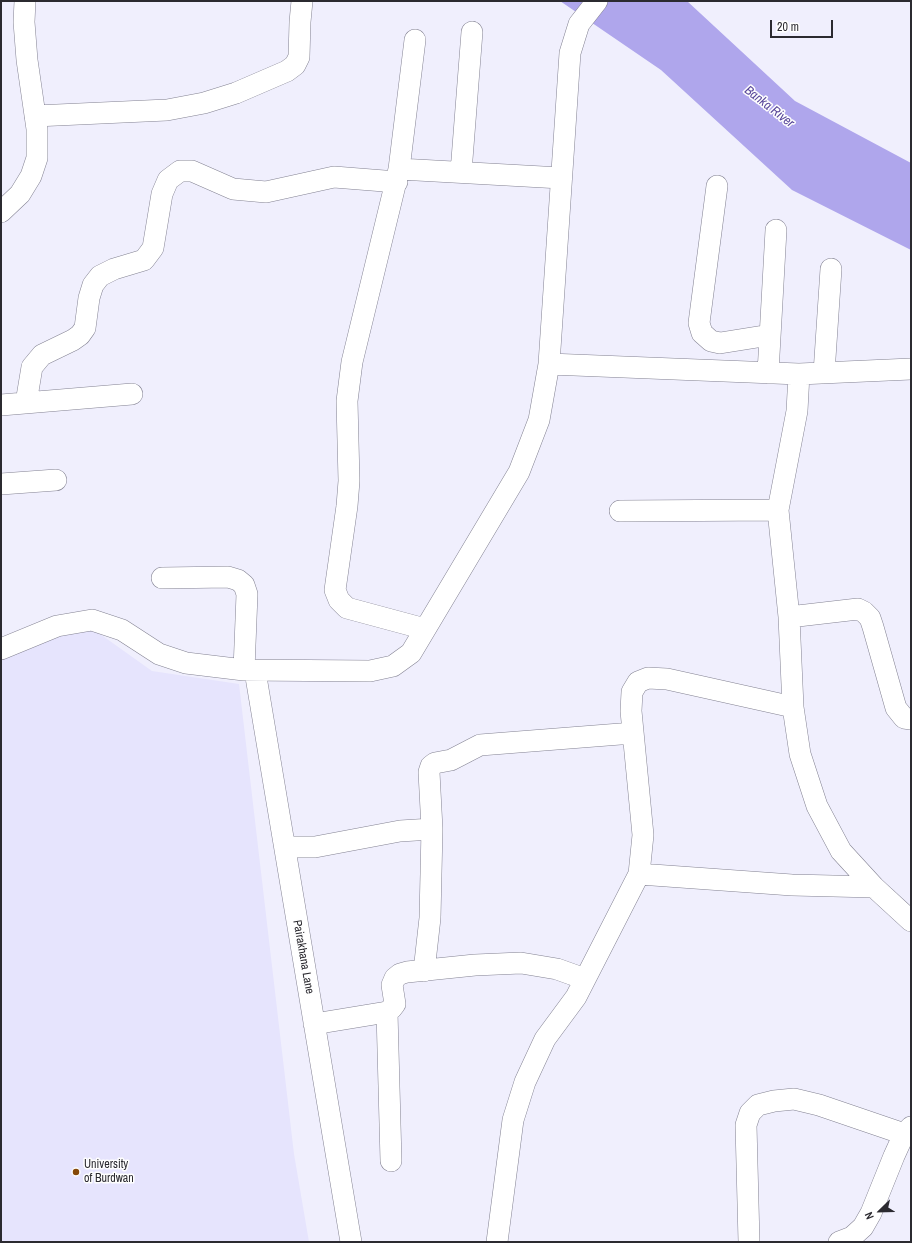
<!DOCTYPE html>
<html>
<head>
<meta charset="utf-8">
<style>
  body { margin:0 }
  #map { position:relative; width:912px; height:1243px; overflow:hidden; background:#f0effd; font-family:"Archivo Narrow",sans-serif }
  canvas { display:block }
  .frame { position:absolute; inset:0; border:2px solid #2b2a30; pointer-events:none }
  .north { position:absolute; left:860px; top:1191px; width:40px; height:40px; -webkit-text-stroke:3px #fefefe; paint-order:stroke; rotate:247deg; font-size:11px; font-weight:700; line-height:16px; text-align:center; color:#2b2a30 }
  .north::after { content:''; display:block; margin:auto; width:14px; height:18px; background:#2b2a30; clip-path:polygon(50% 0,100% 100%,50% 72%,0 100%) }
  .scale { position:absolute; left:770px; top:20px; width:63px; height:18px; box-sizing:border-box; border:2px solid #2b2a30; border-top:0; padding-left:5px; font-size:12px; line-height:14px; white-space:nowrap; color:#2b2a30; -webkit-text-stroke:3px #fefefe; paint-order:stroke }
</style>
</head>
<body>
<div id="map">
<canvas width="912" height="1243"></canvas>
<div class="frame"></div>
<div class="north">N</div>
<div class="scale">20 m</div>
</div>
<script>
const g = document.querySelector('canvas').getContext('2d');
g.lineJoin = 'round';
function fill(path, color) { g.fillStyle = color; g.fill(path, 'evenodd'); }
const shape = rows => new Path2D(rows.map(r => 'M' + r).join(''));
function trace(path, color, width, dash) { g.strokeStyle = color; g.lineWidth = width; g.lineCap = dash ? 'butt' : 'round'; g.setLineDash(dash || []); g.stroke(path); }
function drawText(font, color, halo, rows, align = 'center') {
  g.font = font + ' "Archivo Narrow",sans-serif'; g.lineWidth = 3; g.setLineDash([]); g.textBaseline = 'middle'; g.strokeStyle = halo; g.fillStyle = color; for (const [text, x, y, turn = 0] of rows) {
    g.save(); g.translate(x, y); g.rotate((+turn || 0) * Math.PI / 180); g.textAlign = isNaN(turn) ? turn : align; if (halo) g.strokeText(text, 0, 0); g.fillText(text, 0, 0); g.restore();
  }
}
fill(shape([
  [93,629,152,671,239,684,294,1154,309,1242,1,1242,1,656,49,638]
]), '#e6e4fd');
fill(shape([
  [560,1,687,1,795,101,911,163,911,250,792,190,661,70]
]), '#afa6ec');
const minor = shape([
  [415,40,399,169,352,362,347,401,349,481,347,506,335,590,339,600,347,608,425,629],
  [35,116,167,110,204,103,236,93,287,71,295,65,299,57,300,22,302,1],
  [399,169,561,178],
  [461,172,472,32],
  [717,186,699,323,702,333,711,341,720,343,770,335],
  [1,212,20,194,31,176,37,158,37,129,27,60,24,22,25,1],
  [549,364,799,374,911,369],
  [768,373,776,230],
  [824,373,831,269],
  [799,374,797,411,778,510,789,617,793,707,800,754,817,806,841,851,874,887,911,921],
  [26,403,32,367,42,355,73,340,80,335,85,328,89,298,93,285,100,276,114,269,144,260,153,248,162,194,168,180,180,171,192,171,233,189,266,192,334,177,397,182],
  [1,405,132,394],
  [1,484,56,480],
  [620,511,778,510],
  [162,578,228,577,238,580,244,585,247,594,244,670],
  [789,617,858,609,864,612,870,618,873,627,896,708,904,718,911,719],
  [1,649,57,626,92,620,122,630,159,654,186,663,244,670,370,671,393,666,411,653,519,472,539,420,549,364,570,53,579,24,597,1],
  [255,671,351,1242],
  [285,847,315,847,400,831,432,829],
  [639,874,792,885,874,887],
  [424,971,430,918,432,829,429,772,431,766,435,763,451,760,480,745,633,733],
  [387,1012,391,1161],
  [314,1024,387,1012,392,1008,395,1004,392,985,395,978,400,974,407,972,475,965,521,963,557,969,585,979],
  [497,1242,513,1120,525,1082,545,1039,576,997,639,874,643,835,631,711,632,692,638,682,648,678,667,679,793,707],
  [749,1242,746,1125,750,1113,758,1105,774,1101,794,1099,819,1105,904,1134],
  [839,1242,852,1237,863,1227,871,1213,894,1156,904,1134,911,1127]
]);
trace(minor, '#838292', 22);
trace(minor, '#fff', 21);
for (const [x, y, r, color] of [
  [76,1172,4,"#854808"]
]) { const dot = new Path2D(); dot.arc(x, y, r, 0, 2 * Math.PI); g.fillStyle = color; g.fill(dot); trace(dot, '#fefefe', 1.5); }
drawText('12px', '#2b2a30', '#fefefe', [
  ["Pairakhana Lane",303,957,80]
]);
drawText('12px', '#2b2a30', '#fefefe', [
  ["University",84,1165],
  ["of Burdwan",84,1179]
], 'left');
drawText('italic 13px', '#584699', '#fefefe', [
  ["Banka River",769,107,38]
]);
</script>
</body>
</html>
